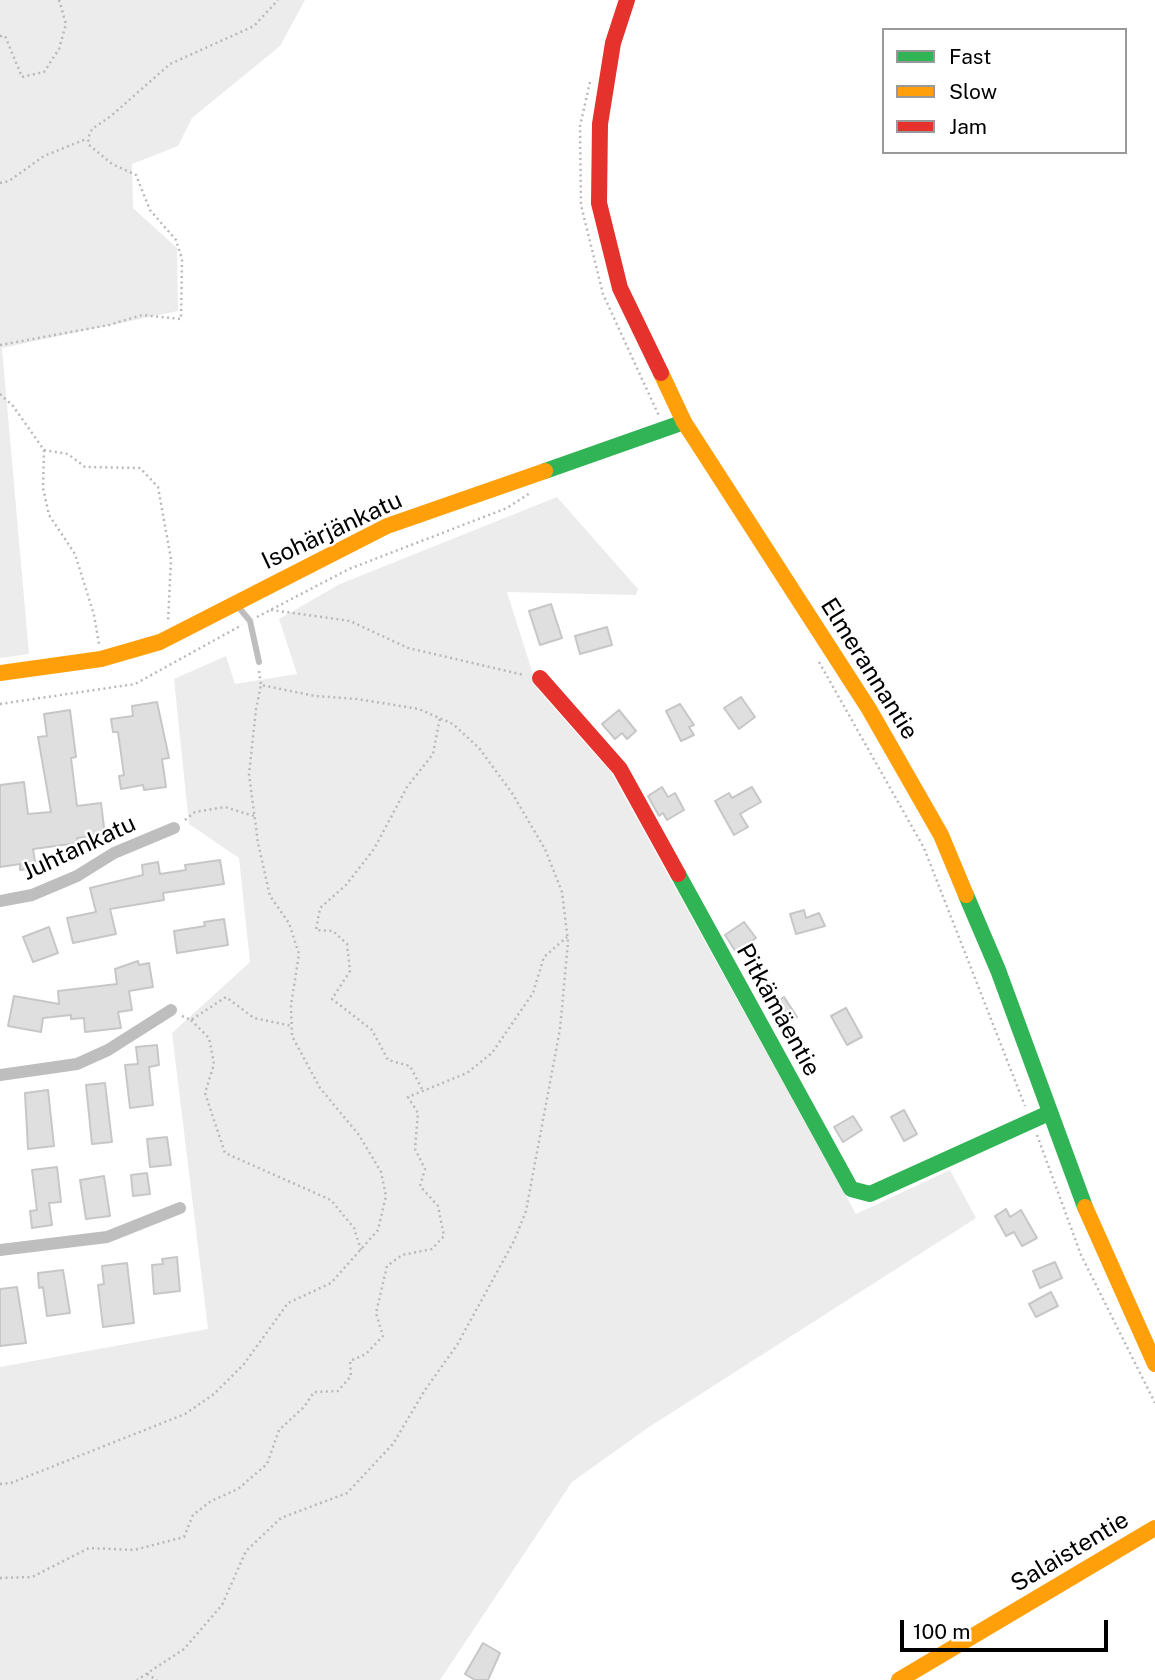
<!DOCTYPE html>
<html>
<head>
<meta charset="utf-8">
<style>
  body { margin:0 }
  #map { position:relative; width:1155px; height:1680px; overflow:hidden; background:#fff; font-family:"Public Sans",sans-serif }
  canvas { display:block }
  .legend { position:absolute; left:882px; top:28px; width:245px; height:126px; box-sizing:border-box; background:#fff; border:2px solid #999; margin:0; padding:9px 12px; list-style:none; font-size:21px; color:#000 }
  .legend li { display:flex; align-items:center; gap:14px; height:35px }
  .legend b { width:35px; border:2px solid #999 }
  .scale { position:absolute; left:900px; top:1620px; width:208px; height:32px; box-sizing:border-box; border:4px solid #000; border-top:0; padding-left:9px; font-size:21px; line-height:24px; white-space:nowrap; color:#000; -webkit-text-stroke:5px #fff; paint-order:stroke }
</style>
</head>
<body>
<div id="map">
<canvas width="1155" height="1680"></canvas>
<ul class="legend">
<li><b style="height:9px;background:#30b455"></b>Fast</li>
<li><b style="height:9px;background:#ff9f0a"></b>Slow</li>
<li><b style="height:9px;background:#e5322d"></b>Jam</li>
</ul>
<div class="scale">100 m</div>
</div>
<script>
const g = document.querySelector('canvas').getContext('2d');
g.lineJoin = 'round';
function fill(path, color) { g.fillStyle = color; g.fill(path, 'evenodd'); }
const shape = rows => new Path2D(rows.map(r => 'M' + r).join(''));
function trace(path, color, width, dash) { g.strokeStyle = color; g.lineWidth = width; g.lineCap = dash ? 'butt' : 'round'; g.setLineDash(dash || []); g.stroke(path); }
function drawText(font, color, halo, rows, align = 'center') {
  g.font = font + ' "Public Sans",sans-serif'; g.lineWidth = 5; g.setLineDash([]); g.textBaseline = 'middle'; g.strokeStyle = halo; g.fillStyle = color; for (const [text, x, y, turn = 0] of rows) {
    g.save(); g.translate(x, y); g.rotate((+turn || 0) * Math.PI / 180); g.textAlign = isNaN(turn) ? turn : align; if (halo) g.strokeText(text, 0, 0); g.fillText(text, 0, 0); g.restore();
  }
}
fill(shape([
  [0,0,305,0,280,46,192,118,178,146,132,164,133,208,177,248,178,311,2,348,29,654,0,658],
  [557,497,638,589,636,595,507,592,538,690,611,772,856,1214,950,1170,976,1218,649,1427,572,1482,440,1680,0,1680,0,1367,208,1329,172,1033,250,962,239,858,189,824,174,679,226,656,235,684,297,674,279,619,340,584]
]), '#ececec');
const building = shape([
  [551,604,562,638,540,645,529,611,551,604],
  [607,627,612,645,580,654,575,636,607,627],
  [741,697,755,717,739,729,724,708,741,697],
  [157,702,169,758,162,759,166,787,144,790,143,785,121,789,119,776,124,775,118,732,113,732,111,719,133,716,132,706,157,702],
  [680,704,694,725,689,727,694,735,681,741,666,711,680,704],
  [70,710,76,757,71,758,77,806,101,803,105,835,77,838,78,843,33,849,36,868,20,870,20,864,0,867,0,785,24,782,28,814,51,812,38,737,47,736,44,714,70,710],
  [619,710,636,731,627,739,622,733,615,739,602,724,619,710],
  [662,787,668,797,675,793,684,810,667,820,663,813,659,816,648,796,662,787],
  [752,787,761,802,740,814,748,827,734,835,715,801,729,793,732,798,752,787],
  [220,860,224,884,163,893,164,900,110,909,116,934,73,943,67,918,96,912,90,888,143,875,142,865,158,862,160,874,186,870,185,865,220,860],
  [804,910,806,918,819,913,825,926,796,934,790,914,804,910],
  [224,919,228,945,177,953,174,931,205,926,204,922,224,919],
  [744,922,756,938,736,952,725,935,744,922],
  [49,927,58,953,33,962,23,937,49,927],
  [138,961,139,965,149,963,153,987,129,991,132,1010,118,1012,121,1028,85,1032,84,1018,71,1019,71,1015,43,1018,41,1032,8,1026,14,996,59,1004,58,991,117,984,115,969,138,961],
  [784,997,797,1017,781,1027,768,1008,784,997],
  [846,1008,862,1037,847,1045,831,1016,846,1008],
  [157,1045,159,1065,149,1067,153,1105,130,1108,125,1065,138,1064,136,1047,157,1045],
  [105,1083,112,1142,92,1144,86,1085,105,1083],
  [48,1090,54,1146,28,1149,25,1093,48,1090],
  [904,1110,917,1134,904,1141,891,1117,904,1110],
  [853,1116,862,1130,843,1142,834,1127,853,1116],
  [167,1137,171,1165,150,1167,147,1139,167,1137],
  [57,1167,61,1202,49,1203,52,1225,32,1228,30,1211,37,1210,32,1170,57,1167],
  [147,1173,150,1194,133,1196,131,1175,147,1173],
  [104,1176,110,1216,86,1219,80,1180,104,1176],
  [1006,1209,1010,1217,1021,1210,1037,1238,1022,1246,1014,1232,1006,1236,995,1216,1006,1209],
  [177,1257,180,1291,154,1294,152,1265,163,1264,162,1259,177,1257],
  [1055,1262,1062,1278,1040,1288,1033,1271,1055,1262],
  [127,1263,134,1323,103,1327,98,1285,104,1284,102,1266,127,1263],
  [63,1270,70,1313,47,1316,43,1287,39,1288,38,1273,63,1270],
  [17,1287,26,1343,0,1346,0,1289,17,1287],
  [1051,1292,1058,1306,1036,1317,1029,1304,1051,1292],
  [483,1643,500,1653,488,1680,475,1680,465,1674,483,1643]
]);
fill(building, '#dfdfdf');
trace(building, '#c7c7c7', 2);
trace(shape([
  [0,36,5,36,22,77,44,72,59,49,66,24,59,0],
  [590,82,580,126,581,205,603,294,659,416],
  [0,183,9,181,44,156,86,139],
  [0,345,109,325,142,315,181,319,182,259,176,240,150,210,136,175,112,164,89,145,88,138,92,129,111,116,170,64,254,26,278,0],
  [0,394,13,406,44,450,68,454,85,467,140,468,158,487,171,559,168,623],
  [44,450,43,488,49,515,75,554,94,615,99,644],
  [271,610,350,621,408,648,524,675],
  [257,617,349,569,507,508,530,493],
  [819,662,924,848,1025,1106],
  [259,671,261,685],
  [0,704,135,684,242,625],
  [185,820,195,812,225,807,254,816],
  [182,1016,191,1020,226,997,254,1018,292,1026],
  [191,1020,209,1038,214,1064,205,1093,225,1153,331,1200,354,1228,361,1250],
  [422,1089,410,1066,388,1060,372,1030,332,999,350,971,347,944,333,931,316,930,320,908,346,885,374,849,407,787,433,754,440,718],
  [1037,1135,1081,1255,1155,1403],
  [0,1484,11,1483,185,1414,214,1394,244,1364,288,1303,331,1283,378,1230,386,1196,381,1172,359,1135,320,1088,292,1036,291,1005,299,954,289,923,270,896,258,843,249,774,256,709,261,685,315,696,357,699,419,709,453,724,479,748,512,793,545,849,562,892,568,942,560,1029,526,1211,514,1241,457,1345,425,1390,393,1444,347,1493,281,1518,246,1551,222,1605,184,1649,137,1680],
  [0,1578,32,1577,89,1548,134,1550,184,1537,193,1515,211,1501,238,1489,267,1464,279,1430,304,1407,314,1392,338,1391,351,1376,350,1361,366,1354,383,1336,376,1313,387,1266,402,1255,432,1249,444,1236,438,1206,420,1186,425,1169,415,1149,418,1113,408,1097,467,1073,492,1053,533,993,544,957,567,937],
  [147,1674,157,1680]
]), '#b9b9b9', 2.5, [2, 3.5]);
trace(shape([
  [236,604,250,621,259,662]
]), '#bebebe', 6);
trace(shape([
  [0,901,32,895,77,876,114,853,174,828],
  [0,1075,77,1064,108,1050,171,1010],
  [0,1250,107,1237,180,1208]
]), '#bebebe', 12);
trace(shape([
  [545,471,684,422],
  [678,874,851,1189,870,1194,1049,1113],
  [966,895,998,970,1085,1207]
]), '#30b455', 16);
trace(shape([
  [661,373,684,422,869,709,941,835,966,895],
  [0,673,101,659,160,642,387,526,545,471],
  [1085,1207,1155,1364],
  [899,1680,1155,1528]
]), '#ff9f0a', 16);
trace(shape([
  [627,0,613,43,600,124,599,203,620,288,661,373],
  [540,678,620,769,678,874]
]), '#e5322d', 16);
drawText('24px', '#000', '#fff', [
  ["Isohärjänkatu",332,531,-25],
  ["Elmerannantie",869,669,58],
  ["Juhtankatu",79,848,-25],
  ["Pitkämäentie",778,1010,61],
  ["Salaistentie",1070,1552,-31]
]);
</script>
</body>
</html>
